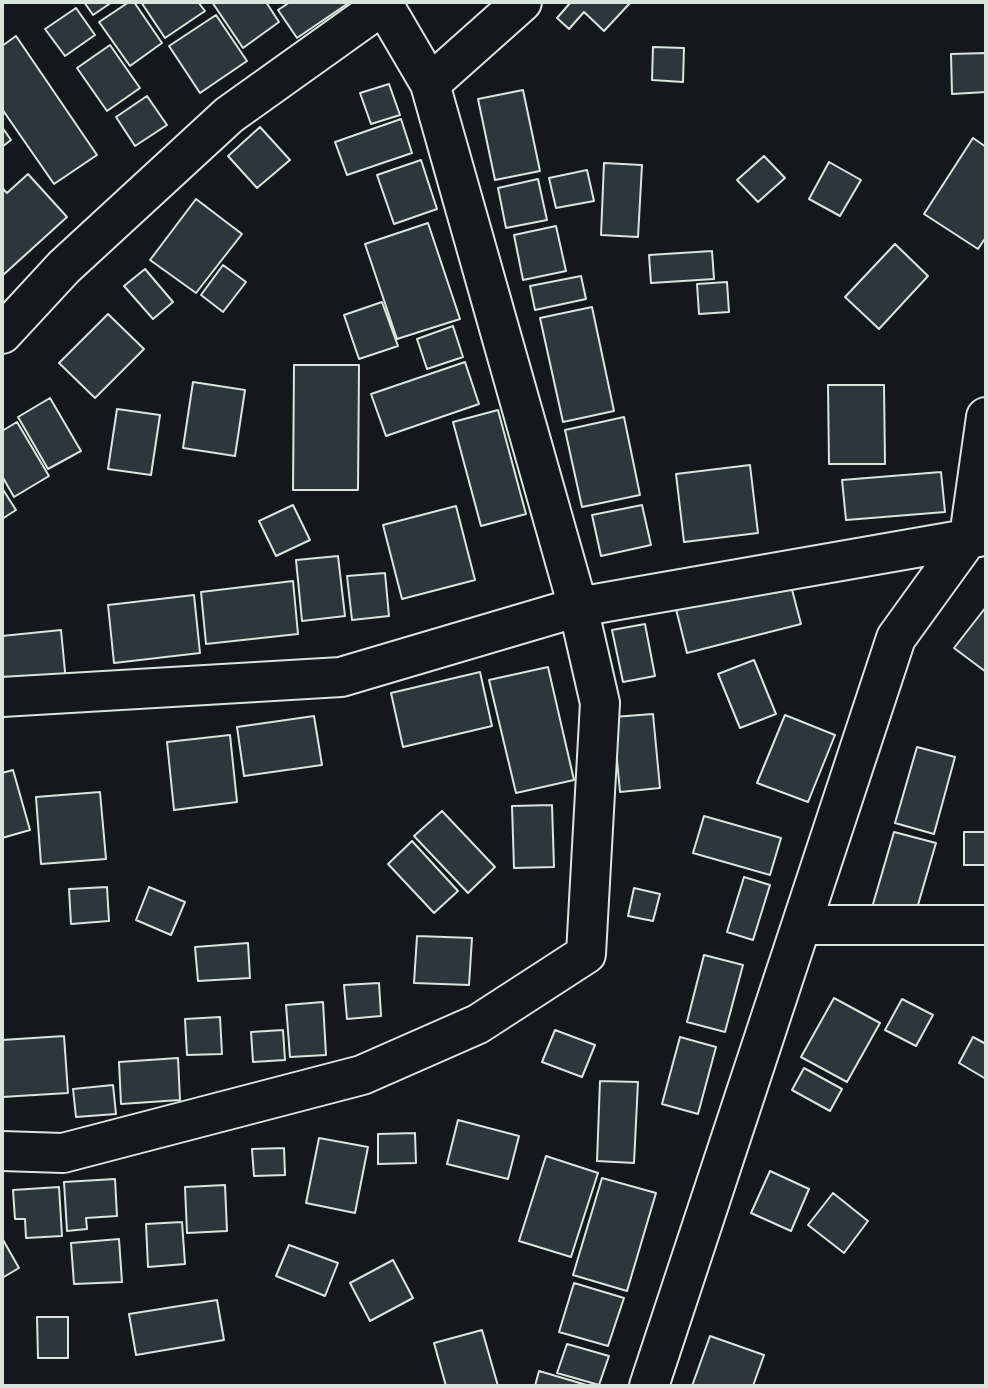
<!DOCTYPE html>
<html>
<head>
<meta charset="utf-8">
<style>
  body { margin:0 }
  #map { position:relative; width:988px; height:1388px; overflow:hidden; background:#14181c; font-family:Cabin,sans-serif }
  canvas { display:block }
  .frame { position:absolute; inset:0; border:4px solid #d8e6dc; pointer-events:none }
</style>
</head>
<body>
<div id="map">
<canvas width="988" height="1388"></canvas>
<div class="frame"></div>
</div>
<script>
const g = document.querySelector('canvas').getContext('2d');
g.lineJoin = 'round';
function fill(path, color) { g.fillStyle = color; g.fill(path, 'evenodd'); }
const shape = rows => new Path2D(rows.map(r => 'M' + r).join(''));
function trace(path, color, width, dash) { g.strokeStyle = color; g.lineWidth = width; g.lineCap = dash ? 'butt' : 'round'; g.setLineDash(dash || []); g.stroke(path); }
const building = shape([
  [84,2,112,2,93,15,84,2],
  [129,2,134,2,162,43,130,66,99,22,129,2],
  [141,2,198,2,205,11,165,38,141,2],
  [212,2,266,2,279,22,243,48,212,2],
  [290,2,350,2,297,38,278,10,290,2],
  [571,2,628,2,630,3,604,31,584,12,569,29,557,18,571,2],
  [76,8,95,35,65,56,45,29,76,8],
  [216,15,247,61,200,93,169,46,216,15],
  [16,36,97,155,54,184,2,109,2,46,16,36],
  [110,45,140,88,107,111,77,68,110,45],
  [653,47,684,48,683,82,652,80,653,47],
  [986,53,986,92,952,94,951,54,986,53],
  [389,84,400,115,371,124,360,93,389,84],
  [523,90,540,171,495,180,478,99,523,90],
  [147,96,167,125,135,146,116,117,147,96],
  [401,119,412,153,347,175,335,142,401,119],
  [2,127,11,140,2,147,2,127],
  [260,127,290,160,257,188,228,156,260,127],
  [973,138,986,147,986,237,978,249,924,214,973,138],
  [764,156,785,178,758,202,737,180,764,156],
  [421,160,437,209,394,224,377,175,421,160],
  [829,162,861,180,840,216,809,199,829,162],
  [604,163,642,165,638,237,601,235,604,163],
  [587,170,594,201,556,208,549,178,587,170],
  [28,174,67,217,2,276,2,188,7,193,28,174],
  [538,179,547,220,506,228,498,188,538,179],
  [196,199,242,234,196,293,150,260,196,199],
  [428,223,460,319,397,339,365,244,428,223],
  [556,226,566,271,523,280,514,235,556,226],
  [895,244,928,276,879,329,845,297,895,244],
  [712,251,714,279,651,283,649,255,712,251],
  [223,265,246,282,223,312,201,295,223,265],
  [145,269,173,302,153,319,124,286,145,269],
  [581,276,586,299,535,310,530,286,581,276],
  [727,282,729,312,699,314,697,284,727,282],
  [382,302,398,346,359,359,344,315,382,302],
  [592,307,614,411,563,422,540,318,592,307],
  [108,314,144,349,95,398,59,363,108,314],
  [453,326,463,357,427,369,417,339,453,326],
  [465,362,479,404,386,436,371,394,465,362],
  [294,365,359,365,358,490,293,490,294,365],
  [193,382,245,390,235,456,183,448,193,382],
  [828,385,884,385,885,464,829,464,828,385],
  [50,398,81,451,48,469,18,417,50,398],
  [117,409,160,415,151,475,108,469,117,409],
  [498,410,526,514,481,526,453,422,498,410],
  [624,417,640,495,582,507,565,430,624,417],
  [17,422,49,476,14,497,2,476,2,431,17,422],
  [750,465,758,533,684,542,676,474,750,465],
  [941,472,945,512,846,520,842,480,941,472],
  [2,488,16,510,2,519,2,488],
  [293,505,310,540,276,556,259,521,293,505],
  [642,505,651,545,601,556,592,515,642,505],
  [456,506,475,580,402,599,383,525,456,506],
  [338,556,345,616,302,621,296,560,338,556],
  [385,573,389,616,352,620,347,576,385,573],
  [293,581,298,634,206,644,201,592,293,581],
  [790,582,801,624,687,653,676,609,790,582],
  [194,595,200,653,114,663,108,605,194,595],
  [986,607,986,672,954,648,986,607],
  [645,624,655,676,623,682,612,630,645,624],
  [61,630,66,682,2,689,2,636,61,630],
  [754,660,776,714,740,728,718,674,754,660],
  [548,667,574,780,516,793,489,680,548,667],
  [480,672,492,726,403,747,391,693,480,672],
  [653,714,660,788,620,792,613,717,653,714],
  [785,715,835,735,808,802,757,783,785,715],
  [314,716,322,765,244,776,237,727,314,716],
  [230,735,237,802,174,810,167,742,230,735],
  [917,747,955,757,934,834,895,823,917,747],
  [13,770,30,830,2,838,2,773,13,770],
  [100,792,106,859,41,864,36,797,100,792],
  [552,805,554,867,514,868,512,806,552,805],
  [442,811,495,867,468,893,414,836,442,811],
  [704,816,781,838,770,875,693,853,704,816],
  [894,832,936,843,913,922,871,911,894,832],
  [964,832,986,832,986,865,964,865,964,832],
  [412,841,458,891,434,913,388,864,412,841],
  [744,877,770,885,753,940,727,932,744,877],
  [107,887,109,921,71,924,69,889,107,887],
  [149,887,185,902,171,935,136,920,149,887],
  [634,888,660,894,653,921,628,916,634,888],
  [417,936,472,938,469,985,414,983,417,936],
  [248,943,250,978,198,981,195,947,248,943],
  [704,955,743,965,725,1032,687,1022,704,955],
  [379,983,381,1016,347,1019,344,985,379,983],
  [834,998,880,1023,847,1082,801,1057,834,998],
  [902,999,933,1015,916,1046,885,1030,902,999],
  [323,1002,326,1055,290,1057,286,1005,323,1002],
  [220,1017,222,1054,187,1055,185,1019,220,1017],
  [283,1030,285,1060,253,1062,251,1032,283,1030],
  [555,1030,595,1045,582,1077,542,1062,555,1030],
  [64,1036,68,1093,2,1097,2,1040,64,1036],
  [680,1037,716,1047,698,1114,662,1104,680,1037],
  [973,1037,986,1044,986,1079,959,1063,973,1037],
  [178,1058,180,1100,121,1104,119,1062,178,1058],
  [804,1068,842,1089,830,1111,792,1090,804,1068],
  [600,1081,638,1082,634,1163,597,1161,600,1081],
  [113,1085,116,1114,76,1117,73,1089,113,1085],
  [458,1120,519,1136,508,1179,447,1164,458,1120],
  [415,1133,416,1163,378,1164,378,1134,415,1133],
  [319,1138,368,1147,355,1213,306,1203,319,1138],
  [284,1148,285,1175,254,1176,252,1149,284,1148],
  [546,1156,598,1173,571,1257,519,1241,546,1156],
  [770,1171,809,1189,791,1231,751,1213,770,1171],
  [602,1178,656,1193,627,1291,573,1275,602,1178],
  [115,1179,117,1216,86,1218,87,1229,67,1231,64,1182,115,1179],
  [225,1185,227,1231,187,1233,185,1187,225,1185],
  [59,1187,62,1236,26,1238,25,1219,15,1219,13,1190,59,1187],
  [833,1193,868,1221,844,1253,808,1225,833,1193],
  [182,1222,185,1264,148,1267,146,1224,182,1222],
  [2,1238,19,1268,2,1278,2,1238],
  [119,1239,122,1282,74,1284,71,1243,119,1239],
  [289,1245,338,1263,325,1296,276,1276,289,1245],
  [393,1260,413,1298,370,1321,350,1283,393,1260],
  [574,1283,624,1298,608,1346,559,1332,574,1283],
  [217,1300,224,1340,136,1355,129,1314,217,1300],
  [37,1317,68,1317,68,1358,38,1358,37,1317],
  [482,1330,498,1386,446,1386,434,1343,482,1330],
  [710,1336,764,1355,753,1386,692,1386,710,1336],
  [567,1344,609,1356,599,1385,557,1373,567,1344],
  [539,1371,590,1386,535,1386,539,1371]
]);
fill(building, '#2c363c');
trace(building, '#d8e6dc', 2);
const street = shape([
  [430,84,522,2],
  [2,334,64,267,229,115,383,5],
  [2,697,341,677,578,607,984,536],
  [802,925,986,925],
  [2,1151,63,1153,362,1075,478,1024,586,954,600,703,578,607,430,84,382,2],
  [649,1386,896,638,969,537,986,417]
]);
trace(street, '#d8e6dc', 42);
trace(street, '#14181c', 38);
</script>
</body>
</html>
